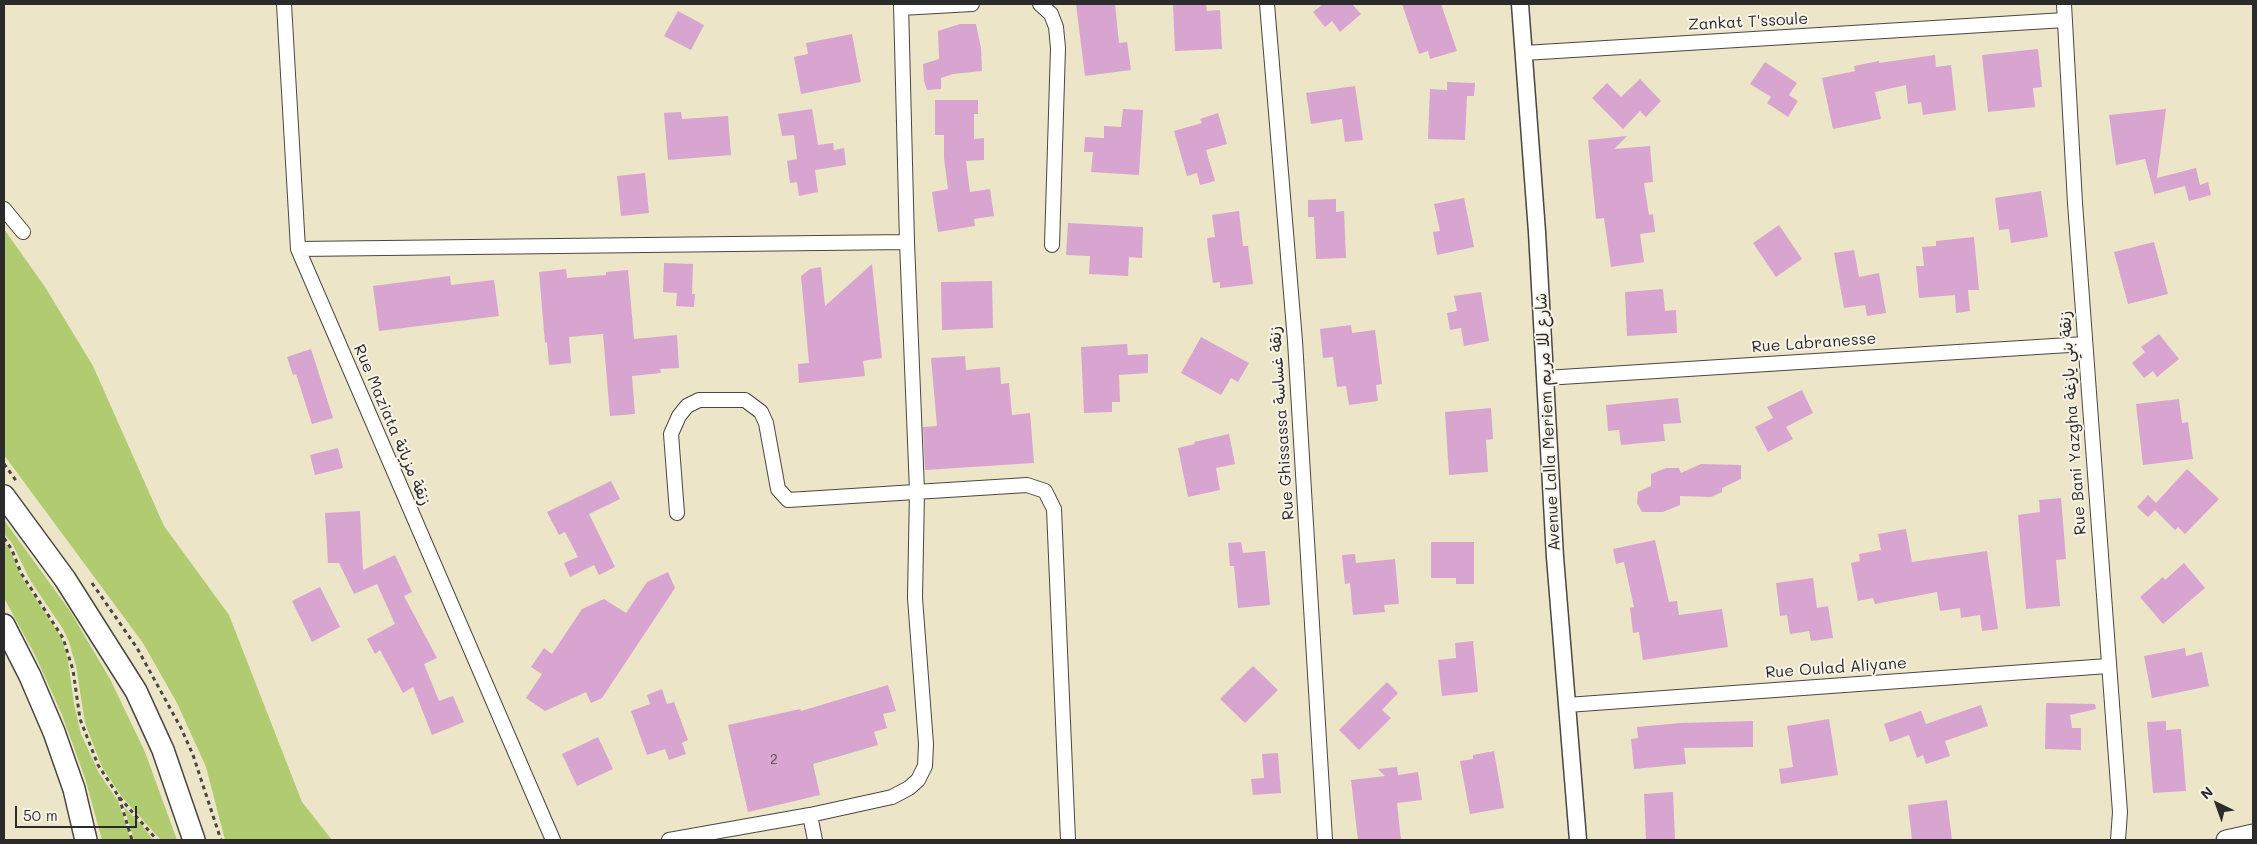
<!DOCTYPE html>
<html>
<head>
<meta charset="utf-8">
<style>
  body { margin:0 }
  #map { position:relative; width:2257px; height:844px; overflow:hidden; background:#ece5c7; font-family:Mali,sans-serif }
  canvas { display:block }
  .frame { position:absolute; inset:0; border:5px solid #2b2b2b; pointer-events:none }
  .north { position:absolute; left:2192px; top:779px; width:50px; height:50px; -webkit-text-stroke:4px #f7f3e8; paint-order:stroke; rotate:318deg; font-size:14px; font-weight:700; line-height:20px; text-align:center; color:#2b2b2b }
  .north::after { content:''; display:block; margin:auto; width:18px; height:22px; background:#2b2b2b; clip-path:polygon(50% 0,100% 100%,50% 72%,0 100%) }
  .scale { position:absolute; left:15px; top:806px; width:122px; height:22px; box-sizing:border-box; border:2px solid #2b2b2b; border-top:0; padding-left:6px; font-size:15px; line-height:18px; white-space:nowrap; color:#2b2b2b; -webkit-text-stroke:4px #f7f3e8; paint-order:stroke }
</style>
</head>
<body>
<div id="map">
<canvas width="2257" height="844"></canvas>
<div class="frame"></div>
<div class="north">N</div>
<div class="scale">50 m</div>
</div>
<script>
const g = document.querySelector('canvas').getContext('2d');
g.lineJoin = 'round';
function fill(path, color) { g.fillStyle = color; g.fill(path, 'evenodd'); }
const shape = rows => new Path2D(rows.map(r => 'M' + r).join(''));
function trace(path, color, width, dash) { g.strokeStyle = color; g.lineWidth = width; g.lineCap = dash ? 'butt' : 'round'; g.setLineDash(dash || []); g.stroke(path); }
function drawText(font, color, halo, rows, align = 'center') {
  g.font = font + ' Mali,"Playpen Sans Arabic",sans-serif'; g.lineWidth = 4; g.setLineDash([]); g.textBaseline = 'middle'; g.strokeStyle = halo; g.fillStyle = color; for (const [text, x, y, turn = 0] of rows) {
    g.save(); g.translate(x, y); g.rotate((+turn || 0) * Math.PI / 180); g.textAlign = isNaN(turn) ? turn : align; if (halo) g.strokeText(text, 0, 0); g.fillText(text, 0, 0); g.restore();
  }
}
fill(shape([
  [4,229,45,287,93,366,164,526,229,615,302,802,332,840,225,840,206,767,177,703,143,643,4,455],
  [4,520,70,611,110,679,145,752,177,840,161,840,122,797,102,767,85,723,76,666,69,642,63,629,30,580,12,543,4,534],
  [4,541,10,550,22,578,61,637,68,660,74,704,81,734,99,773,118,801,131,840,102,840,85,778,62,715,35,655,4,598],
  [124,807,141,824,153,840,134,840]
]), '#b1cb71');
fill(shape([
  [1076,4,1115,4,1119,43,1127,42,1131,70,1085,76],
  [1173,4,1206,4,1207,11,1220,10,1222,49,1175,51],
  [1323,4,1352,4,1361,14,1340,32,1332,21,1325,27,1313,12],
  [1402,4,1441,4,1457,51,1430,59,1428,51,1419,54],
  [678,11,704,25,691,50,664,36],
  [960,24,976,24,981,48,982,71,953,74,941,78,941,89,927,90,924,81,923,64,939,59,938,31],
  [852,34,861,82,801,94,794,57,808,54,806,43],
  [2038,49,2042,87,2033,88,2035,107,1988,112,1982,55],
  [1935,55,1936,67,1951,65,1956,110,1923,115,1921,102,1908,104,1906,85,1875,92,1881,119,1833,129,1822,78,1855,71,1854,66,1879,61,1879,63],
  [1765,62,1797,83,1789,95,1798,101,1788,117,1767,103,1771,97,1750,84],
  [1640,79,1661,101,1646,117,1640,111,1623,129,1592,98,1607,83,1621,97],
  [1447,82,1475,83,1474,96,1467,96,1465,140,1428,139,1430,89,1447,90],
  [1355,86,1363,140,1345,142,1342,119,1311,124,1306,93],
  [935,100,978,100,978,114,974,114,974,139,984,138,984,160,966,161,970,192,990,189,994,216,974,219,975,226,938,232,932,192,948,189,944,158,944,135,935,135],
  [812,109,818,145,833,143,834,150,844,148,846,165,815,170,818,192,799,196,797,182,790,183,787,161,797,159,794,135,782,136,778,114],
  [1123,109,1143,110,1139,175,1091,172,1093,152,1084,152,1085,137,1104,138,1104,126,1121,127],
  [2166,109,2157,178,2196,168,2200,185,2208,182,2211,195,2189,201,2185,186,2155,194,2155,196,2145,159,2116,165,2109,115],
  [681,112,682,119,728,116,731,155,668,160,664,113],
  [1218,113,1227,144,1206,150,1215,181,1200,185,1197,173,1187,176,1174,131,1202,123,1200,119],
  [1627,136,1614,149,1650,146,1653,182,1644,183,1649,215,1653,214,1655,232,1640,234,1644,262,1611,267,1604,218,1596,219,1588,140],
  [645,173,649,213,621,216,617,176],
  [2041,191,2048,237,2011,243,2009,229,1999,230,1995,198],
  [1464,198,1474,247,1437,255,1433,232,1440,231,1434,204],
  [1336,199,1336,212,1344,211,1346,258,1316,259,1314,217,1308,217,1308,200],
  [1239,211,1243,246,1248,246,1253,284,1220,288,1220,282,1213,283,1208,249,1207,238,1215,237,1212,215],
  [1068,223,1143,227,1142,258,1129,257,1128,276,1089,274,1090,256,1066,255],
  [1779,225,1802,259,1776,277,1753,243],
  [1974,237,1979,290,1968,290,1970,311,1956,313,1955,295,1919,298,1916,266,1924,266,1922,247,1936,246,1936,241],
  [2154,242,2168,294,2128,304,2114,252],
  [1854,250,1859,277,1879,273,1886,313,1867,316,1865,305,1844,308,1834,253],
  [664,263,693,264,692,294,695,294,694,307,676,306,677,293,663,292],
  [872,264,882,358,863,361,865,376,799,383,798,364,809,363,801,276,810,269,821,267,825,306],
  [566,269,567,278,606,275,606,272,628,270,634,339,677,335,679,368,660,369,661,373,632,376,635,414,610,416,603,334,569,337,571,363,549,365,547,342,545,343,539,272],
  [450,276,451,285,494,280,499,316,379,331,373,286],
  [992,281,993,328,942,330,941,282],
  [1663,289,1665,311,1676,310,1677,333,1627,336,1625,292],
  [1481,292,1489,341,1464,346,1461,328,1450,330,1447,313,1457,311,1454,296],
  [1351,325,1352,333,1375,330,1382,384,1376,385,1378,401,1349,405,1346,386,1337,387,1333,357,1323,358,1320,329],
  [2159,334,2179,359,2157,377,2153,371,2144,378,2132,363,2145,352,2141,347],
  [1201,337,1249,363,1238,382,1231,378,1221,395,1181,373],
  [1127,344,1128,355,1148,354,1148,373,1119,375,1120,402,1112,402,1112,412,1084,413,1081,347],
  [311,349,333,418,312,424,296,374,293,375,287,357],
  [965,356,966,370,1000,367,1001,384,1009,383,1012,415,1030,413,1034,463,925,470,923,427,937,426,931,358],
  [1802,390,1813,413,1786,427,1793,439,1768,452,1755,427,1773,418,1767,407],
  [1678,398,1681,423,1663,424,1665,441,1621,445,1619,430,1608,431,1606,405],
  [2179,399,2182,423,2188,422,2193,459,2143,465,2136,404],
  [1491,408,1493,439,1486,440,1488,472,1449,475,1445,412],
  [1229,434,1235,464,1216,468,1220,490,1188,497,1178,448,1195,444,1194,442],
  [338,448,343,468,315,475,310,455],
  [1701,464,1741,465,1741,479,1722,488,1722,492,1711,497,1680,496,1680,505,1663,512,1642,512,1637,503,1638,492,1651,486,1651,474,1666,468,1679,468,1681,473],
  [2187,469,2219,499,2185,534,2178,527,2175,530,2155,510,2148,517,2137,507,2148,495,2156,503],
  [611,481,620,499,589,514,615,567,599,575,594,565,570,577,564,563,578,557,565,532,559,535,547,512],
  [2061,498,2066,559,2056,560,2060,606,2026,609,2018,515,2040,512,2039,500],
  [360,511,363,570,395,555,412,592,404,596,437,658,424,664,439,701,453,696,464,722,432,735,413,687,403,693,380,650,375,654,367,639,395,624,377,584,354,594,339,563,328,563,325,513],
  [1906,529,1912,562,1987,551,1998,629,1982,631,1980,615,1961,618,1960,608,1940,611,1937,592,1875,604,1873,598,1858,601,1851,563,1860,561,1859,554,1881,550,1878,534],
  [1655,540,1669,602,1677,601,1679,615,1722,609,1728,647,1643,660,1639,632,1633,633,1630,608,1634,607,1624,562,1616,564,1613,549],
  [1241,542,1243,553,1265,551,1270,605,1238,608,1234,566,1230,566,1228,543],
  [1431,542,1474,542,1474,584,1456,584,1456,578,1431,578],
  [1355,554,1356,563,1395,559,1399,604,1384,605,1385,612,1353,615,1350,583,1345,584,1342,555],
  [2184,563,2205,588,2163,624,2140,597,2163,577,2165,580],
  [668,572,675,588,602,698,591,703,586,692,545,711,526,698,542,674,531,667,544,648,552,654,582,609,604,599,626,613,647,582],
  [1813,578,1817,608,1828,606,1833,638,1811,641,1809,631,1790,634,1787,615,1780,616,1776,583],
  [320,587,340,627,312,642,292,601],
  [1473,641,1478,692,1442,696,1438,660,1456,658,1455,643],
  [2185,648,2186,656,2202,652,2209,686,2152,698,2144,656],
  [1253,666,1278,690,1245,723,1220,699],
  [1387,682,1398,693,1382,710,1391,718,1359,750,1339,730],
  [888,685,896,711,883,714,887,728,874,732,878,745,813,764,820,795,748,812,728,725,800,709,801,711],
  [662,689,667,704,674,702,688,740,682,743,686,754,669,760,665,749,647,755,631,711,650,704,647,695],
  [2046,703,2095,704,2096,709,2070,715,2072,728,2081,728,2081,750,2045,749],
  [1981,705,1988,726,1945,741,1950,756,1926,764,1923,755,1917,758,1909,735,1890,742,1884,724,1921,711,1926,724],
  [1829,719,1838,775,1781,784,1779,769,1793,767,1787,726],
  [1753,721,1753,747,1684,748,1686,764,1634,769,1631,739,1638,738,1637,727,1680,723],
  [2166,721,2166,730,2181,729,2186,791,2153,793,2147,722],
  [598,737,613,769,577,786,562,754],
  [1494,751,1504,808,1470,814,1460,761,1473,759,1473,755],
  [1278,753,1281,793,1253,795,1251,779,1264,778,1262,754],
  [1397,767,1398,775,1418,772,1422,800,1397,803,1401,840,1358,840,1351,780,1385,776,1378,769],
  [1673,792,1675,839,1646,840,1644,794],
  [1947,800,1952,840,1912,840,1908,805]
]), '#d8a5d0');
const minor = shape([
  [284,4,298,249,553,840],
  [1040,4,1051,14,1056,27,1058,48,1052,245],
  [1267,4,1295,341,1325,840],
  [2064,4,2075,203,2120,812,2118,840],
  [901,8,972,4],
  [1524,53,2065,20],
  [4,209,23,232],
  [298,249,907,242],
  [1545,378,2085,344],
  [677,513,671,434,679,416,687,406,699,400,745,400,761,412,766,423,778,489,788,500,1027,485,1045,491,1054,509,1068,840],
  [1567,705,2108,666],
  [810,815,815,840],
  [669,840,810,815,892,797,909,788,918,780,925,766,926,744,915,598,917,491,907,242,901,4]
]);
const tertiary = shape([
  [1520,4,1537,232,1555,557,1578,840]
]);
const secondary = shape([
  [2226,840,2253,834]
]);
const primary = shape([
  [4,496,65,579,136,691,163,750,194,840],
  [4,625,30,676,54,732,74,789,86,840]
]);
trace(minor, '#484742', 16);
trace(tertiary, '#484742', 19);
trace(secondary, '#484742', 21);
trace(primary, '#484742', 24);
trace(shape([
  [4,464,17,482],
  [4,538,12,550,21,573,63,638,73,670,80,719,98,765,119,797,157,840],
  [92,583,137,648,181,728,193,755,221,840],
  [119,797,132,840]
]), '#484742', 3, [4, 4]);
trace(minor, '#fff', 14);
trace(tertiary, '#fff', 16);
trace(secondary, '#fff', 19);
trace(primary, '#fff', 21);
drawText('14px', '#564a54', null, [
  ["2",774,760]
]);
drawText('16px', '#2b2b2b', '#f7f3e8', [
  ["Zankat T'ssoule",1748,22,-3],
  ["Rue Labranesse",1814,343,-4],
  ["Avenue Lalla Meriem شارع للا مريم",1548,422,-93],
  ["Rue Ghissassa زنقة غساسة",1282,423,-94],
  ["Rue Bani Yazgha زنقة بني يازغة",2073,423,-94],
  ["Rue Maziata زنقة مزياتة",392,425,67],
  ["Rue Oulad Aliyane",1836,668,-4]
]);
</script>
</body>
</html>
